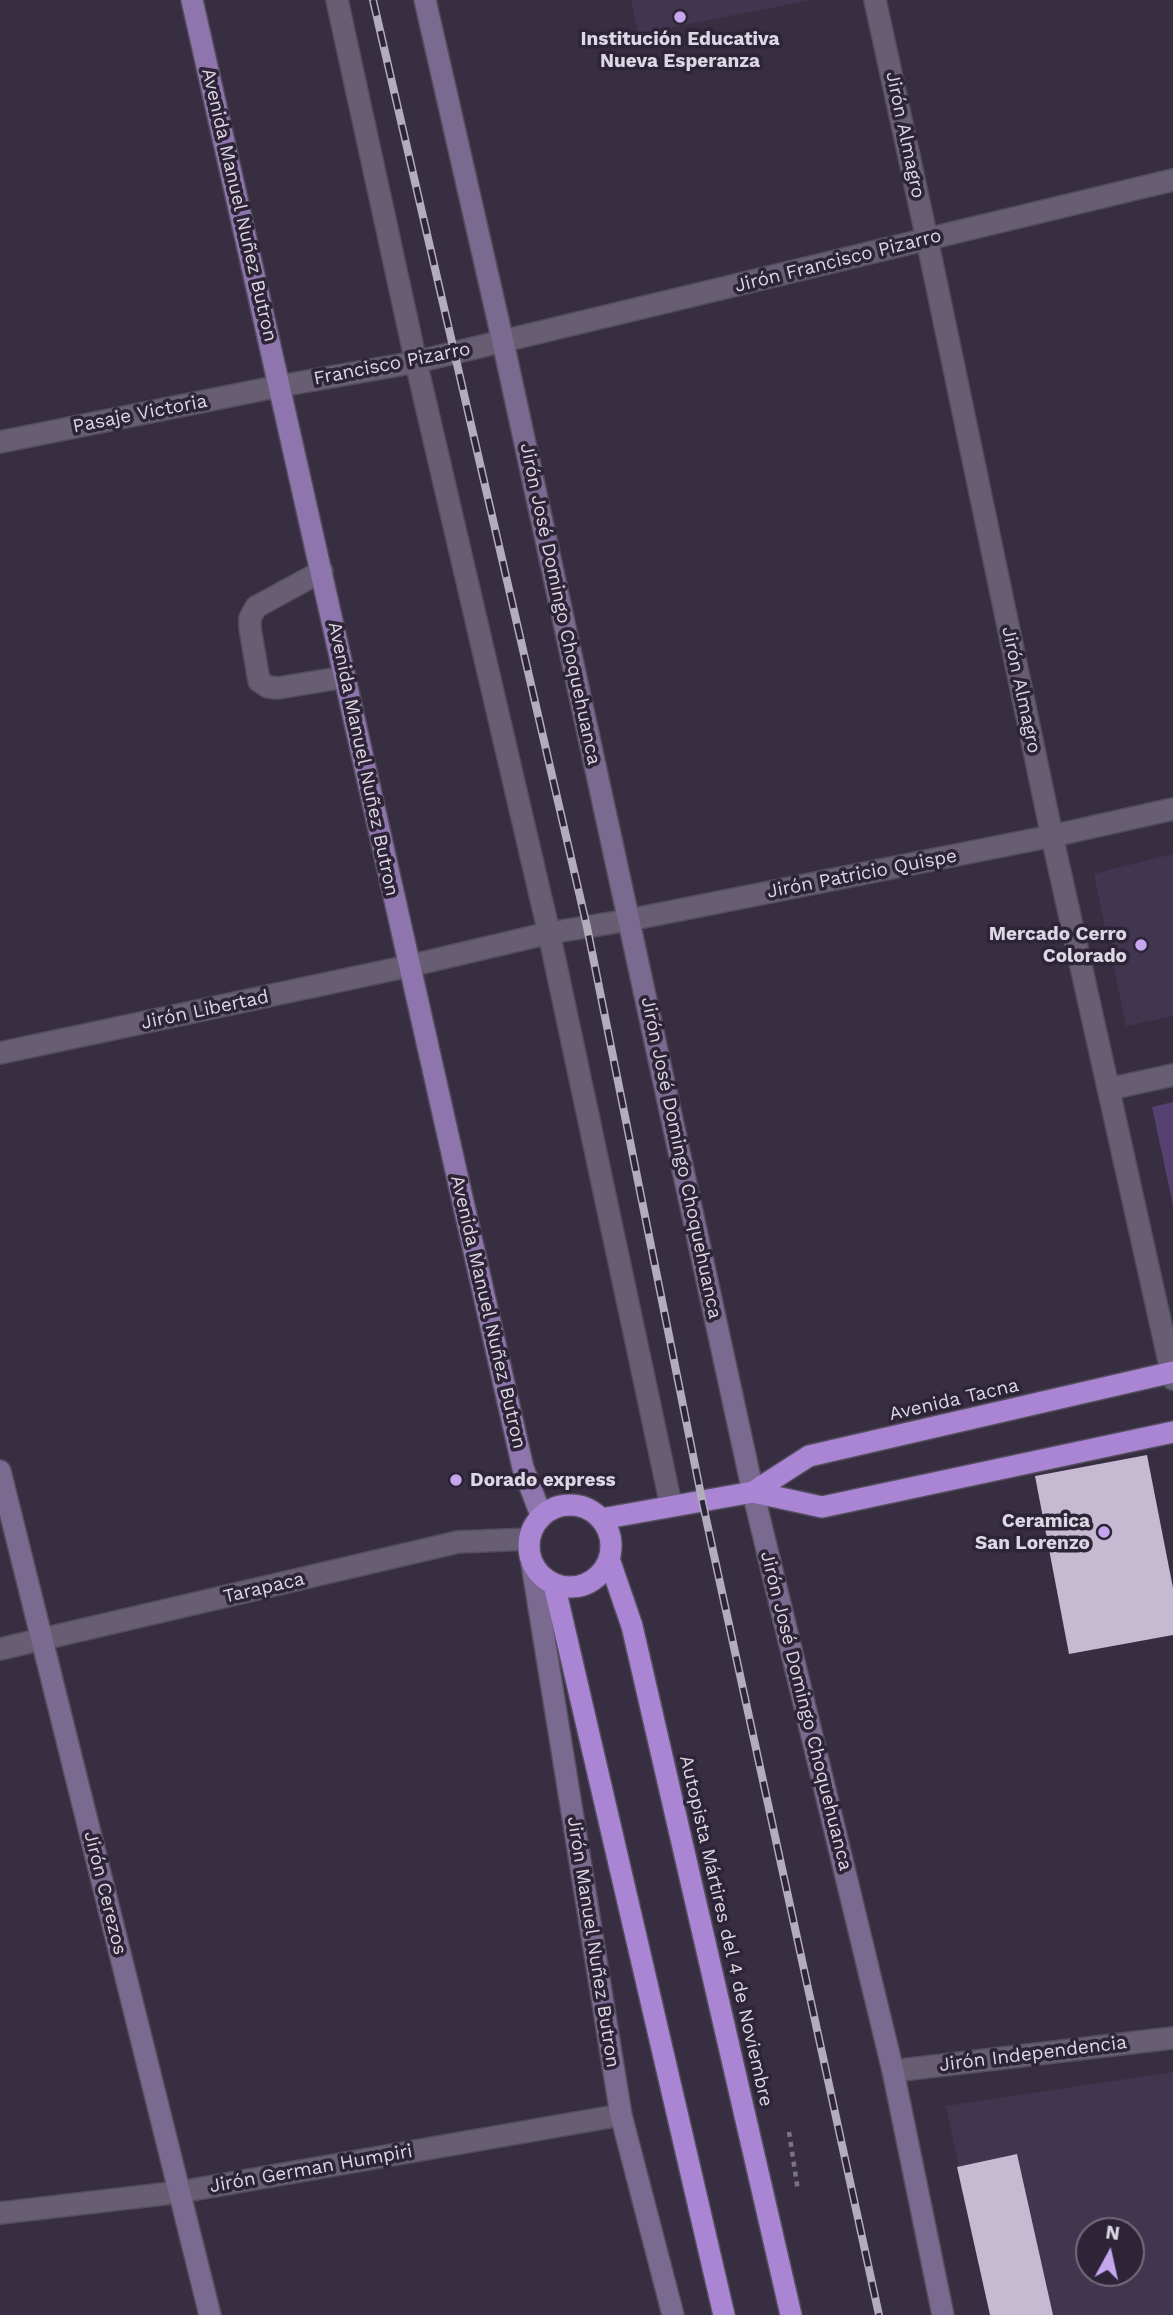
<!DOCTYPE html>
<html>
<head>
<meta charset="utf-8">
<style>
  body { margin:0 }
  #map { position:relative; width:1173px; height:2315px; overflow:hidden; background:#372f41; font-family:"Work Sans",sans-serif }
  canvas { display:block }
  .north { position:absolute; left:1075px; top:2217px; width:70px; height:70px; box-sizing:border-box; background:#2d2537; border:2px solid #736c7c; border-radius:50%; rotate:8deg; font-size:19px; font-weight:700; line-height:28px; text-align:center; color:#dcd7e3 }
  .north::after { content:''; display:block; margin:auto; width:24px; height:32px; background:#c7a6f0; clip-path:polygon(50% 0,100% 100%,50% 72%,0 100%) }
</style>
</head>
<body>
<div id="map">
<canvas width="1173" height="2315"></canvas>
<div class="north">N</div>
</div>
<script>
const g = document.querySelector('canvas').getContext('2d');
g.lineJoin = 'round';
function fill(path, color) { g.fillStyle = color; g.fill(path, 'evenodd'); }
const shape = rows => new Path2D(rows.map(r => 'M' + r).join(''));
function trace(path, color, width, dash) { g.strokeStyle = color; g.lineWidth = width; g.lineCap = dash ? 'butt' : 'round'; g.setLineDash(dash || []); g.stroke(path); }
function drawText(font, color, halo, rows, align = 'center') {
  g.font = font + ' "Work Sans",sans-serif'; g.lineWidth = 7; g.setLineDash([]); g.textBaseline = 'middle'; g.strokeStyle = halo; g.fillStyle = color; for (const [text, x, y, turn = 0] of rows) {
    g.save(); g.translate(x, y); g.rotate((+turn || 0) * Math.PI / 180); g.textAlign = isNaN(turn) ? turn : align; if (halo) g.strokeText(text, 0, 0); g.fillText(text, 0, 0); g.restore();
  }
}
fill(shape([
  [631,0,811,0,638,34],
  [1173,854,1173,1016,1126,1026,1094,874],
  [1173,2072,1173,2315,990,2315,946,2106],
  [1089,2231,1131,2231,1131,2273,1089,2273]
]), '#41364f');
fill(shape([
  [1173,1102,1173,1205,1152,1107]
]), '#574170');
fill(shape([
  [1147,1455,1173,1588,1173,1635,1069,1654,1035,1476],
  [1017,2154,1053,2315,990,2315,957,2167]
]), '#c4bbd2');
const lane = shape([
  [322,571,256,607,250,618,250,628,259,681,268,687,278,688,345,677]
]);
const street = shape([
  [337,0,416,362,549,933,671,1505],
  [875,0,927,239,1052,836,1173,1379],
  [0,442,280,386,416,362,1173,180],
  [0,1053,409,966,549,933,629,920,1052,836,1173,809],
  [1109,1089,1173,1075],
  [0,1649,458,1542,529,1539],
  [893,2071,1173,2038],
  [0,2213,180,2192,621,2115]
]);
const secondary = shape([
  [425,0,503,342,753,1492,893,2071,943,2315],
  [0,1471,210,2315],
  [532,1564,621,2115,673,2315]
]);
const primary = shape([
  [192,0,523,1468,541,1515]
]);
const highway = shape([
  [753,1492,809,1456,1173,1372],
  '529 1546a41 41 0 1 1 82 0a41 41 0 1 1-82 0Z',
  [601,1519,753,1492,822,1507,1173,1432],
  [609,1559,632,1626,791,2315],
  [554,1584,724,2315]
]);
trace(lane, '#534d5c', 24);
trace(street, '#534d5c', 24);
trace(secondary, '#534d5c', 24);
trace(primary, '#534d5c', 24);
trace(highway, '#534d5c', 24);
trace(shape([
  [789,2132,798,2191]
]), '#7a7383', 4.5, [5, 5]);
trace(lane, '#675e73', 21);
trace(street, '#675e73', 21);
trace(secondary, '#7b6a90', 21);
trace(primary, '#8f75ad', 21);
trace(highway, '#a985d4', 21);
const rail = shape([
  [373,0,587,927,702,1500,879,2315]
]);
trace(rail, '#b2adba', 8);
trace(rail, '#2d2537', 5, [16]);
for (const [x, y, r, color] of [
  [680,17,7,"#c7a6f0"],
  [1141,945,7,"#c7a6f0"],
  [456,1480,7,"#c7a6f0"],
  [1104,1532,7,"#c7a6f0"]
]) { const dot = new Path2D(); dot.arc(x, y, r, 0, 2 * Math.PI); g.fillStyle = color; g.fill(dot); trace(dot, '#2d2537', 2.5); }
drawText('bold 19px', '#dcd7e3', '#2d2537', [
  ["Institución Educativa",680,39,"center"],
  ["Nueva Esperanza",680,61,"center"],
  ["Mercado Cerro",1127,934],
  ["Colorado",1127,956],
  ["Dorado express",470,1480,"left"],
  ["Ceramica",1090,1521],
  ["San Lorenzo",1090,1543]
], 'right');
drawText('19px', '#dcd7e3', '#2d2537', [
  ["Jirón Almagro",905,135,78],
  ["Avenida Manuel Nuñez Butron",239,205,77],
  ["Jirón Francisco Pizarro",838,261,-14],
  ["Francisco Pizarro",392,364,-11],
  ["Pasaje Victoria",140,414,-11],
  ["Jirón José Domingo Choquehuanca",560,604,78],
  ["Jirón Almagro",1021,690,78],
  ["Avenida Manuel Nuñez Butron",363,759,78],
  ["Jirón Patricio Quispe",862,874,-11],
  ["Jirón Libertad",205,1010,-12],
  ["Jirón José Domingo Choquehuanca",681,1158,78],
  ["Avenida Manuel Nuñez Butron",488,1312,77],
  ["Avenida Tacna",954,1400,-13],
  ["Tarapaca",264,1588,-13],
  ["Jirón José Domingo Choquehuanca",806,1711,76],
  ["Jirón Cerezos",105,1893,76],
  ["Autopista Mártires del 4 de Noviembre",726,1931,77],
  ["Jirón Manuel Nuñez Butron",593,1942,81],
  ["Jirón Independencia",1033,2054,-7],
  ["Jirón German Humpiri",311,2169,-10]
]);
</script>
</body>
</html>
